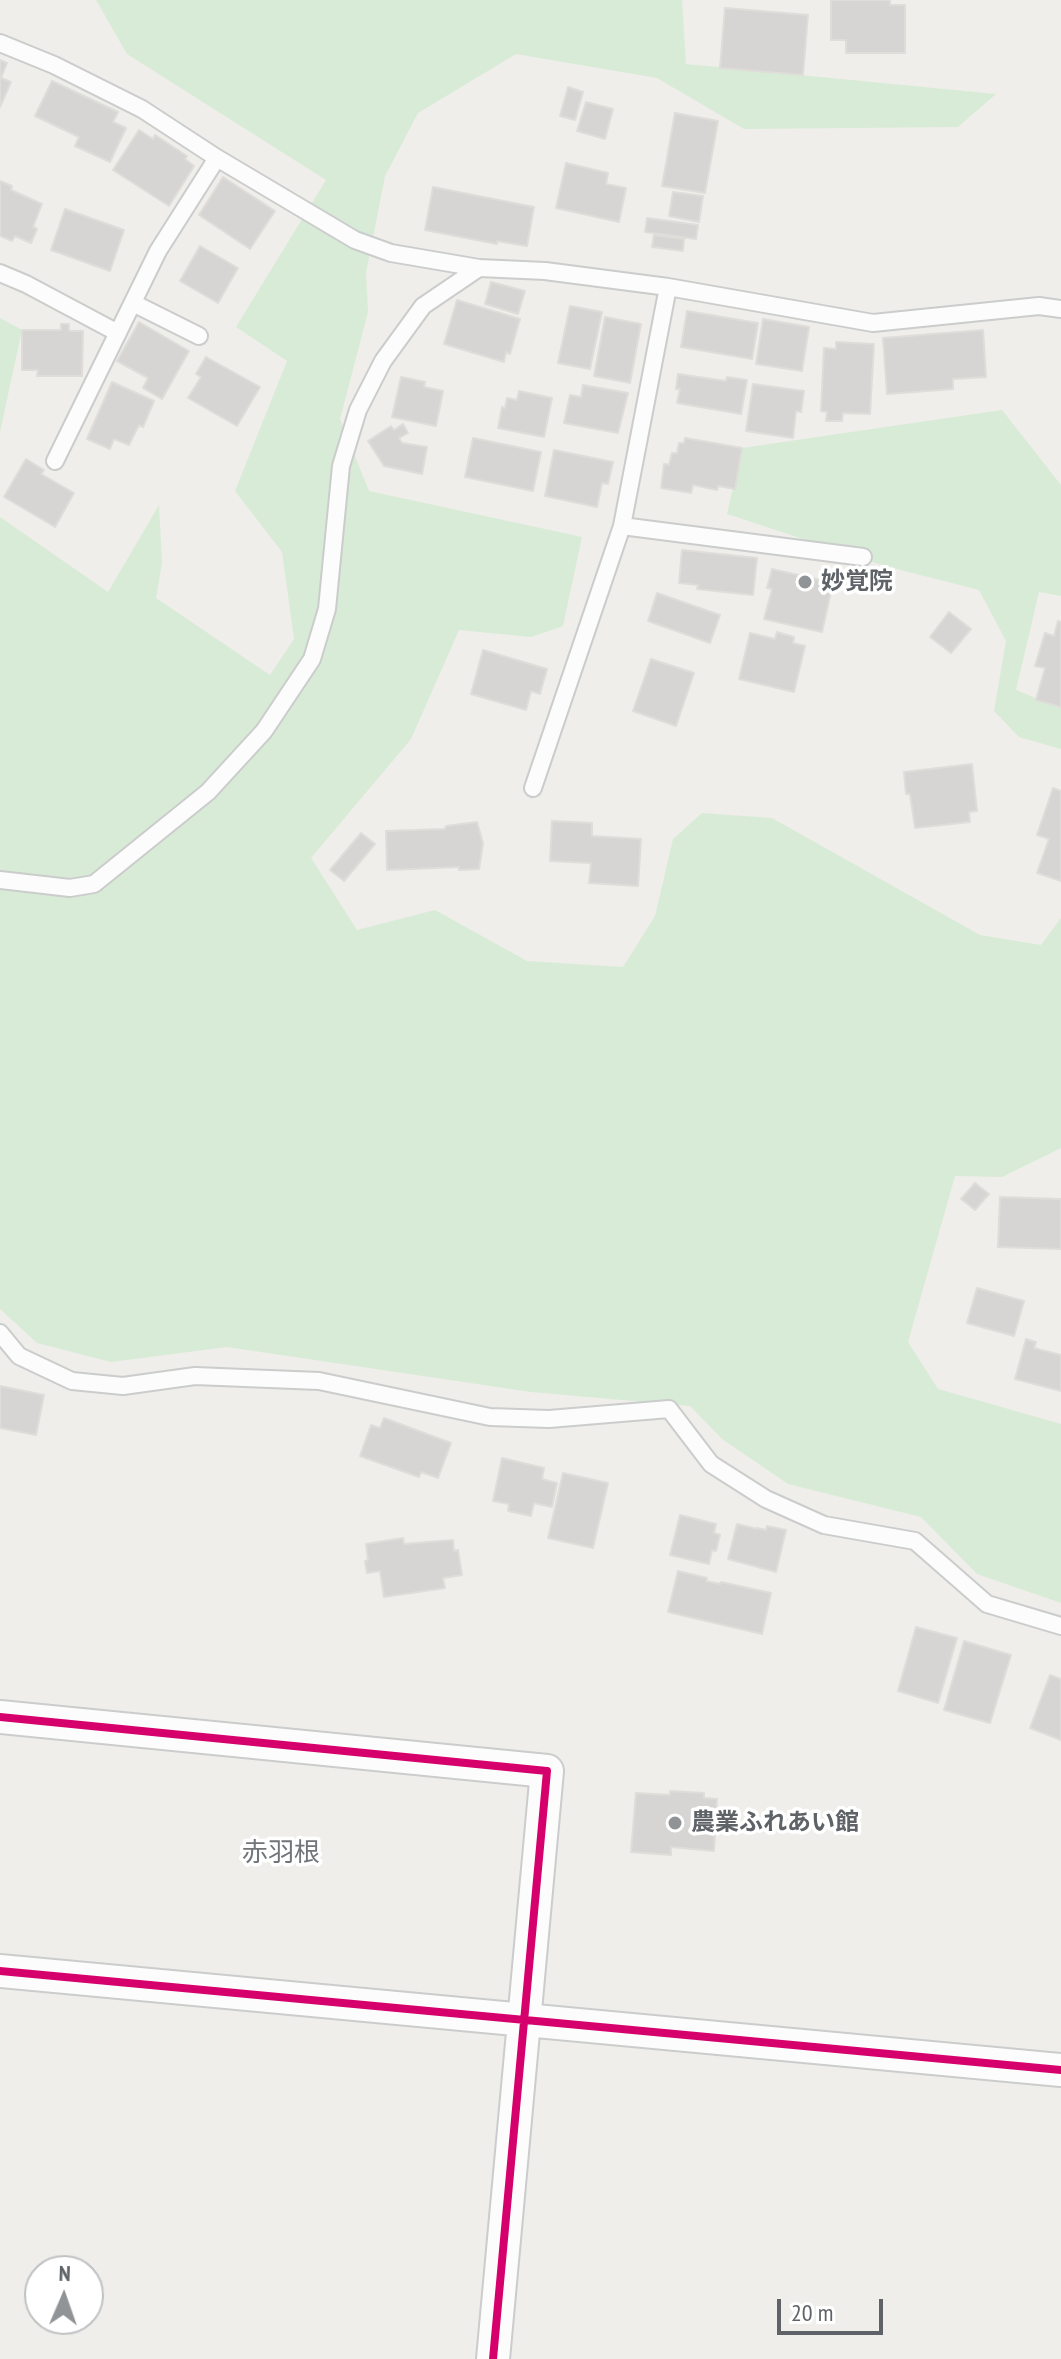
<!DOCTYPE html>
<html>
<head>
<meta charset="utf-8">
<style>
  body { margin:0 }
  #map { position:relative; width:1061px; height:2359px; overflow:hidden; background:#efeeea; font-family:"PT Sans Narrow",sans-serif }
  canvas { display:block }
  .north { position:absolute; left:24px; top:2255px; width:80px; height:80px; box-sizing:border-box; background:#fff; border:2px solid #bfc1c3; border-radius:50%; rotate:2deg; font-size:22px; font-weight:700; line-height:32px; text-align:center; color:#5f6368 }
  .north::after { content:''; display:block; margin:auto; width:28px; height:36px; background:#919496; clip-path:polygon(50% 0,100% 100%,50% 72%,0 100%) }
  .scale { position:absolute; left:777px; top:2299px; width:106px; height:36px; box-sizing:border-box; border:4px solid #5f6368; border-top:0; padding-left:10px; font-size:24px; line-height:28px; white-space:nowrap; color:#5f6368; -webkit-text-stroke:6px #fff; paint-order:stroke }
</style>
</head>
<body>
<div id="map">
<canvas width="1061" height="2359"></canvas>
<div class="north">N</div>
<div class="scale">20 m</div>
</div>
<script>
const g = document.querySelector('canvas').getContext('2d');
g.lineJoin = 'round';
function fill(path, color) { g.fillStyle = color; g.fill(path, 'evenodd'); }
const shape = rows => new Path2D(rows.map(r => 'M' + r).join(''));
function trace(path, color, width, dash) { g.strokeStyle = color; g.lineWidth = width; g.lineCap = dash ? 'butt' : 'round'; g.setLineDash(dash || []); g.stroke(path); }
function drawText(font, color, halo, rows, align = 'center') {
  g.font = font + ' "PT Sans Narrow","Noto Sans JP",sans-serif'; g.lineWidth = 7; g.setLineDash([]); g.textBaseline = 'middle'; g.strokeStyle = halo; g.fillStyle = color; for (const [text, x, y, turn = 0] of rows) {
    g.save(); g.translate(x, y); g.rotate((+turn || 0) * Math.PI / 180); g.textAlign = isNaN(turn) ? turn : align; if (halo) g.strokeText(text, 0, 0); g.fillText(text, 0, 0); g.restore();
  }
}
fill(shape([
  [96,0,682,0,686,64,996,94,958,127,744,129,657,78,516,54,418,113,385,176,366,273,368,312,340,419,369,491,582,537,563,626,531,637,459,630,411,739,311,858,357,930,435,910,527,961,623,967,655,916,673,839,702,813,772,818,980,935,1041,945,1061,918,1061,1148,1002,1177,955,1176,908,1342,938,1389,1061,1424,1061,1603,977,1574,921,1517,788,1484,722,1439,690,1406,531,1392,227,1347,111,1362,37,1343,0,1309,0,517,108,592,159,505,162,563,156,598,270,675,294,639,282,552,235,491,287,361,236,327,326,180,127,54],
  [0,318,22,330,0,432],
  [1002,410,1061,485,1061,596,1039,592,1016,690,1061,708,1061,749,1019,737,994,711,1006,641,979,590,885,566,727,514,742,448]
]), '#d8ebd6');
const building = shape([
  [831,0,890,0,890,5,905,5,905,53,846,53,846,40,831,40,831,0],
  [725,8,808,15,803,75,720,68,725,8],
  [0,60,7,63,1,78,11,82,0,107,0,60],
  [52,81,118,112,113,122,126,128,110,162,75,146,79,137,35,116,52,81],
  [568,87,583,92,575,120,560,116,568,87],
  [586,102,613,109,605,139,577,131,586,102],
  [675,113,718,121,705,193,662,186,675,113],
  [139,130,153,139,155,135,187,156,185,159,194,166,169,206,113,170,139,130],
  [566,163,608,173,606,184,626,188,619,222,556,208,566,163],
  [223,177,275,211,250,249,199,215,223,177],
  [0,181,12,186,11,190,42,204,33,227,37,229,31,243,15,236,12,241,0,236,0,181],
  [433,187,534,207,527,246,497,241,497,244,425,230,433,187],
  [673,192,703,196,699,222,669,216,673,192],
  [65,209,124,230,110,271,51,250,65,209],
  [647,218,698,225,696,239,645,232,647,218],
  [654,235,684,239,683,251,652,247,654,235],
  [200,246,238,268,218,303,180,281,200,246],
  [491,282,525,291,518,314,485,304,491,282],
  [457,300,520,319,510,354,506,352,504,362,444,344,457,300],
  [570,306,602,312,590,369,558,363,570,306],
  [687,311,758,323,752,359,681,347,687,311],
  [605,317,641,324,630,383,594,376,605,317],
  [763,319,809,327,802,371,756,364,763,319],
  [139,322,189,351,162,399,143,388,148,378,117,361,139,322],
  [61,324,69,324,69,331,83,331,82,376,37,376,38,370,22,370,22,330,61,330,61,324],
  [983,330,986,377,953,379,953,389,887,394,883,338,983,330],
  [836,342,874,344,870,414,843,413,842,421,826,421,827,412,821,411,824,348,836,349,836,342],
  [206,357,260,387,237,426,188,398,201,377,196,374,206,357],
  [678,374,726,381,727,377,747,380,741,414,677,403,680,389,676,389,678,374],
  [401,377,425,382,424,387,443,391,436,426,392,417,401,377],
  [112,382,154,401,143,427,139,425,129,445,114,439,110,449,87,439,112,382],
  [753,384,804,391,801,412,796,411,793,438,746,431,753,384],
  [583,385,628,393,618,433,564,423,570,395,581,397,583,385],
  [519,391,552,398,544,437,498,428,502,407,505,408,507,398,517,400,519,391],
  [403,424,408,433,399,438,402,443,427,447,422,474,384,466,368,441,391,426,394,430,403,424],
  [473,438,541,452,533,491,465,477,473,438],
  [685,438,742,448,735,489,718,486,717,490,693,485,691,493,661,488,664,464,669,465,672,453,677,453,679,443,684,443,685,438],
  [554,450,613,462,608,484,602,483,597,507,545,496,554,450],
  [26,459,44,470,41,474,74,493,55,527,4,497,26,459],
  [682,550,757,558,753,595,697,589,698,585,679,583,682,550],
  [772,569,833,583,822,632,764,619,772,589,767,588,772,569],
  [657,593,720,615,710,643,648,621,657,593],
  [949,612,971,629,951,653,930,637,949,612],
  [1058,621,1061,622,1061,707,1036,700,1045,668,1035,666,1045,633,1054,636,1058,621],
  [777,632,794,637,793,643,805,646,794,692,739,679,750,633,775,639,777,632],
  [483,650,547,669,540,694,531,691,526,710,471,694,483,650],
  [651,659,694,673,676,726,633,711,651,659],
  [972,764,977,811,969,812,970,822,915,828,910,794,906,794,904,772,972,764],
  [1053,788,1061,791,1061,881,1037,873,1049,839,1037,835,1053,788],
  [552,821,592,823,592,836,641,839,638,886,589,883,591,863,550,861,552,821],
  [477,822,483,843,479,869,459,870,459,867,387,870,386,831,445,829,446,826,477,822],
  [361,833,375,844,344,881,330,870,361,833],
  [975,1183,989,1194,975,1210,961,1199,975,1183],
  [1000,1197,1061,1199,1061,1249,998,1247,1000,1197],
  [977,1288,1024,1301,1014,1336,967,1323,977,1288],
  [1026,1339,1036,1342,1034,1348,1061,1355,1061,1391,1015,1379,1026,1339],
  [0,1386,44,1395,36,1435,0,1428,0,1386],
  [384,1418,451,1443,438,1478,421,1472,419,1477,360,1456,371,1425,380,1428,384,1418],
  [502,1458,544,1468,542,1479,557,1483,552,1507,534,1503,531,1516,508,1511,509,1504,493,1501,502,1458],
  [563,1473,608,1483,593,1548,548,1538,563,1473],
  [680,1515,716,1524,714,1533,720,1535,716,1551,712,1550,709,1564,670,1555,680,1515],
  [737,1524,757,1529,757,1528,766,1530,767,1526,786,1530,776,1572,728,1559,737,1524],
  [403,1538,404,1544,453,1540,454,1551,458,1550,462,1575,443,1578,445,1588,384,1597,380,1571,367,1573,365,1561,368,1560,366,1544,403,1538],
  [678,1571,707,1578,706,1581,720,1584,721,1582,771,1593,762,1634,668,1612,678,1571],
  [916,1627,957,1638,938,1703,898,1691,916,1627],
  [964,1641,1011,1655,990,1723,944,1710,964,1641],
  [1050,1675,1061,1679,1061,1740,1030,1728,1050,1675],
  [670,1791,704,1793,704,1798,717,1799,714,1851,671,1847,671,1855,631,1852,636,1793,670,1795,670,1791]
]);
fill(building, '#d6d5d3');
trace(building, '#deddd9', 2);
const service = shape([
  [0,43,54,65,142,109,217,158,355,240,391,253,479,268],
  [0,273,26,284,118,333],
  [133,303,199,336],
  [55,461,158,251,217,158],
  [622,526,863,557],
  [533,788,622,526,668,287],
  [0,880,70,888,94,884,208,792,264,731,312,659,327,609,341,466,358,410,383,361,423,306,479,268,545,271,668,287,873,323,1039,306,1061,309],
  [0,1333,19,1356,72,1381,123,1386,195,1376,319,1381,490,1417,549,1419,669,1409,711,1464,766,1499,824,1525,915,1541,987,1604,1061,1626]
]);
const minor = shape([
  [0,1717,547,1771,493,2359],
  [0,1971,1061,2070]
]);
trace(service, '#cbcccc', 20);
trace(minor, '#cbcccc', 36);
trace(service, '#fdfcfc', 16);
trace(minor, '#fdfcfc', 32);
trace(shape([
  [0,1717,547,1771,493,2359],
  [0,1971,1061,2070]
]), '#d6006c', 8);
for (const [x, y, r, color] of [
  [805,582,8,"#919496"],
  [675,1823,8,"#919496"]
]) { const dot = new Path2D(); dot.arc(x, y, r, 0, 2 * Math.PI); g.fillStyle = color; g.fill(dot); trace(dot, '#fff', 3); }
drawText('bold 24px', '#5f6368', '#fff', [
  ["妙覚院",821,582],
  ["農業ふれあい館",691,1823]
], 'left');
drawText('26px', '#70757a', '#fff', [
  ["赤羽根",281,1854]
]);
</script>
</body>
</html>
